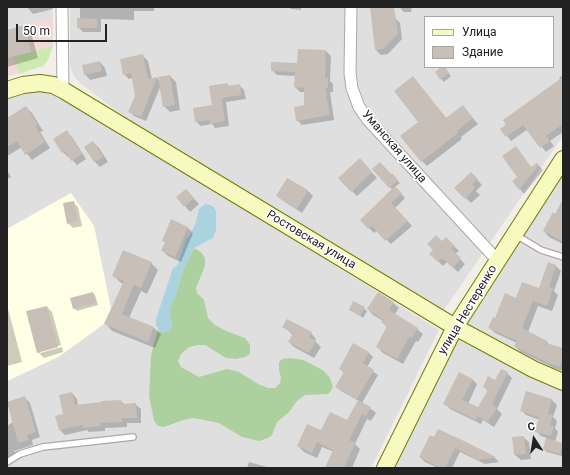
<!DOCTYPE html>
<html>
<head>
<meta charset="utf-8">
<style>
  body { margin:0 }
  #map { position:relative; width:570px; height:475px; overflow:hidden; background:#f2efe9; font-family:Roboto,sans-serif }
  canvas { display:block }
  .frame { position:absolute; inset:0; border:8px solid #222; pointer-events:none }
  .legend { position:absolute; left:424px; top:16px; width:130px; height:52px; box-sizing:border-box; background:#fff; border:1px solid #a7a7a7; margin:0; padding:5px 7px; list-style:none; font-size:12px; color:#222 }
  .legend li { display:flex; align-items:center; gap:8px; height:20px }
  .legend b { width:20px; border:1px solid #a7a7a7 }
  .north { position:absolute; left:514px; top:419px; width:40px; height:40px; -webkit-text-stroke:3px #fff; paint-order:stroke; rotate:348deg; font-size:11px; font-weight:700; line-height:16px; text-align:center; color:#222 }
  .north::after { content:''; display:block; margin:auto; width:14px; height:18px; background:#222; clip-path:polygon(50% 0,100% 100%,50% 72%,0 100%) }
  .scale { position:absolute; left:16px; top:24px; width:91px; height:18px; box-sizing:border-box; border:2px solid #222; border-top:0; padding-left:5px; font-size:12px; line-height:14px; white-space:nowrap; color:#222; -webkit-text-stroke:3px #fff; paint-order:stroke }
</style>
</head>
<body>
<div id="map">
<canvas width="570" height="475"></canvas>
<div class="frame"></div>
<ul class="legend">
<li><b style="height:5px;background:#f7fabf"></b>Улица</li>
<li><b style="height:11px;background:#c7bfb8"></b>Здание</li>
</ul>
<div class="north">С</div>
<div class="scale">50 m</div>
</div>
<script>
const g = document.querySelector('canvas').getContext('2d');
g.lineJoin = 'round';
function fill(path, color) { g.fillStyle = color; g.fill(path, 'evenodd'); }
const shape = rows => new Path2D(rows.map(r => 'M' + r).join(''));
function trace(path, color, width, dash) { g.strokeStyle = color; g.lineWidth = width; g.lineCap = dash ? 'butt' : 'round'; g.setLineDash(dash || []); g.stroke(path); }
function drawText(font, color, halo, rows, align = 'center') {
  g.font = font + ' Roboto,sans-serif'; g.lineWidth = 3.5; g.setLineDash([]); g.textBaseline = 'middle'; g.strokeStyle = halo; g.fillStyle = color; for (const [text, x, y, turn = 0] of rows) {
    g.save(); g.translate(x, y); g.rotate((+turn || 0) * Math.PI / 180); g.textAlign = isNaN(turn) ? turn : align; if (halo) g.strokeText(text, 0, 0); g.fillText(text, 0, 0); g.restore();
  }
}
fill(shape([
  [7,7,52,7,53,17,7,30],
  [70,7,563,7,563,136,444,310,128,120,79,82,74,76,70,67],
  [425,17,553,17,553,67,425,67],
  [43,88,67,99,439,330,371,468,7,468,7,381,60,356,111,309,94,226,7,228,7,95],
  [563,173,563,251,544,246,524,234],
  [518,243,539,254,563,262,563,375,535,363,465,324],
  [458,339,544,383,563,390,563,468,393,468]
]), '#e0dfdf');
fill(shape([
  [53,17,53,46,47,62,43,66,7,77,7,30],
  [524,234,544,246,563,251,563,262,539,254,518,243]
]), '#f2dad9');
fill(shape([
  [71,193,94,226,111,309,104,324,60,356,7,381,7,229]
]), '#ffffe5');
fill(shape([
  [53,46,49,58,43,66,19,74,14,57]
]), '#cdebb0');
fill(shape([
  [194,248,201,252,205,258,205,266,196,288,197,293,204,300,208,318,215,325,226,331,245,338,250,345,250,354,245,357,236,359,226,358,205,345,198,345,189,347,181,354,178,361,181,367,199,377,227,369,239,372,258,384,268,388,275,388,280,383,281,378,279,370,279,362,282,359,290,358,303,360,315,366,324,371,330,378,333,387,331,391,328,394,305,395,297,401,289,412,277,422,272,435,268,438,259,441,242,437,219,423,193,418,183,420,164,427,158,426,154,421,149,396,151,356,154,343,158,330,160,332,172,325,169,312,170,307,175,298,182,273]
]), '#add19e');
fill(shape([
  [205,204,210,205,214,207,216,211,216,230,213,238,194,248,182,273,175,298,170,307,169,312,172,325,170,330,165,333,160,332,156,325,156,319,173,268,177,266,186,239,190,235,196,222,199,209]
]), '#aad3df');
fill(shape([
  [27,7,53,7,53,9,33,14],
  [80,7,154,7,154,11,134,11,134,20,101,19,101,32,83,32,78,27,80,19],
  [289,7,301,7,301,10,291,9],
  [401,7,412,7,411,12,404,12,401,9],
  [395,18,400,23,402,39,388,54,381,55,376,50],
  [24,27,31,33,38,58,7,67,7,31],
  [299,50,326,51,331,56,330,81,333,84,333,92,330,92,334,120,302,125,297,120,305,106,305,92,300,92,295,87,296,76,277,75,272,70,298,64],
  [143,56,148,61,152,79,157,78,160,82,170,76,176,82,180,110,170,112,164,106,161,85,146,121,134,116,129,111,136,96,133,78,129,79,124,74],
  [100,62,105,68,107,76,90,80,85,74],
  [443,67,451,76,444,82,436,72],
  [563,75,563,132,550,141,554,146,546,152,528,129,511,141,502,129,560,80,559,78],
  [413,78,447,119,463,107,478,124,461,137,462,139,427,166,422,161,419,122],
  [227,84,230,87,239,85,244,90,246,99,226,102,229,126,215,128,212,124,201,126,196,121,213,106],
  [26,107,32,113,43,131,40,132,50,148,32,160,22,147,7,156,7,119],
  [67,132,72,137,86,159,77,165,69,156,68,157,63,152],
  [93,142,99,148,108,162,100,167,95,162,86,147],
  [537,164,543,170,524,194,514,181],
  [365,165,377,178,357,196,352,191],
  [7,170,11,177,7,179],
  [373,170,391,175,392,174,400,183,395,187,405,198,395,208,412,226,391,244,377,230,374,233,361,220,393,190],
  [471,173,482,185,476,191,480,195,471,203,456,188],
  [288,179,308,191,313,196,302,213,282,200,277,195],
  [186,190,199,204,190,212,185,206],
  [563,201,563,244,549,237,544,231,556,215],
  [73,202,78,207,82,226,73,228,68,223],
  [171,221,188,228,193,233,181,262,168,256,162,250,166,243,163,240],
  [446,238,459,251,455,254,465,264,458,272,447,262,443,266,431,254],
  [151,263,158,270,147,294,141,291,129,318,154,328,161,334,155,348,112,331,106,324,123,284,120,282,113,275],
  [549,263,556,266,561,271,554,291,558,295,552,311,538,306,528,332,547,342,550,345,563,349,563,371,554,368,521,352,515,346,517,343,495,333,489,327,495,319,517,299,539,290],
  [93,293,95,295,98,305,77,311,74,308],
  [354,302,367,311,363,318,350,309],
  [393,303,399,308,395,314,417,329,423,334,418,342,416,341,403,364,383,353,377,347,388,328,382,322,383,321,373,315,368,309],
  [7,305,22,362,7,366],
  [47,307,52,312,61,345,40,351,40,353,62,347,63,352,44,358,38,352],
  [284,327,311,333,316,339,315,341,321,347,314,358,294,347,289,342,293,335],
  [354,345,369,353,373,357,367,367,378,375,362,403,370,408,376,413,371,421,367,419,355,444,360,449,352,468,326,468,334,452,322,447,317,458,304,452,298,446,322,431,348,421,359,401,341,391,337,387,344,373,340,369],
  [507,373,512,378,497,409,502,414,494,427,483,420,481,424,450,409,445,404,472,379,477,384,468,404,478,409,489,392,484,387],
  [526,392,552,400,557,405,553,417,557,421,555,428,558,432,555,442,563,445,562,456,547,452,544,449,547,438,541,436,536,431,540,420,526,415,521,410],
  [72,393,77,399,78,406,121,401,125,405,135,404,141,409,141,423,127,423,127,427,105,428,105,431,89,432,87,430,65,435,60,430],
  [24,397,30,403,40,437,32,440,33,445,14,451,16,454,7,458,7,426,13,422],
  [438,430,495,458,499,462,485,464,460,452,452,468,438,468,425,462,420,457,434,438],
  [523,437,529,442,531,459,521,460,515,455],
  [249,462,270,468,247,468]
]), '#0003');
fill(shape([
  [370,7,394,7,398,34,383,49,375,50],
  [77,18,97,19,97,28,77,28],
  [24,25,31,52,7,58,7,30],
  [298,49,326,50,325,78,328,78,328,88,325,87,330,115,296,121,294,107,304,105,304,88,294,87,295,72,271,71,271,62,297,63],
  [143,54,148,79,157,77,141,117,128,112,135,96,131,73,123,75,120,59],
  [100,61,102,71,84,75,82,65],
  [441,67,445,67,449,73,440,80,435,72],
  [170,75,175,105,163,107,158,77],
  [413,76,446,118,463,105,473,118,457,131,458,133,421,162,400,136,418,122,394,91],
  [563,77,563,124,546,136,550,141,540,148,523,125,506,137,500,129,506,125,503,120],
  [227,83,228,86,240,84,241,95,222,98,225,121,210,124,209,120,195,122,193,108,212,105,209,86],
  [26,106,38,125,35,126,45,142,25,155,17,141,7,147,7,118],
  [67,130,82,154,71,161,65,151,62,153,53,139],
  [93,141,103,157,94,162,84,147],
  [516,146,531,167,537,163,539,165,519,190,512,181,517,177,502,156],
  [360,158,372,172,351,192,338,178],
  [380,162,391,174,392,173,398,180,389,188,372,169],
  [471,172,478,179,472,184,475,188,465,199,454,188],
  [287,178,308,190,297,209,276,196],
  [395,186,402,193,391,203,408,221,385,241,372,226,368,229,360,220],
  [186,189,194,198,184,207,176,197],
  [563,199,563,242,543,231,553,212,555,214],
  [74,201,78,221,67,224,63,203],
  [171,219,188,227,175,257,161,251,165,242,162,241],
  [436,235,442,241,446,237,455,246,451,249,461,258,453,268,442,258,438,262,429,254,433,250,427,244],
  [123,250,152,262,141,288,134,285,122,314,154,327,148,342,104,324,124,281,112,276],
  [548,262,556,265,549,287,553,288,547,306,533,301,522,328,547,341,546,343,563,348,563,356,560,367,548,363,514,346,517,341,488,328,493,317,495,318,505,293,516,298,522,282,539,288],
  [93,292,96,303,73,309,70,298],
  [378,292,394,302,389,310,418,328,412,338,410,336,397,359,376,347,387,326,381,322,383,320,367,309],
  [353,301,365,307,360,316,349,310],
  [47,306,58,347,37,353,26,311],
  [287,319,312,332,309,337,316,341,309,353,288,342,293,333,282,327],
  [353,343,369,352,363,363,374,370,357,399,335,387,344,372,339,369],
  [501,369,508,372,492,404,497,408,488,422,477,416,476,420,443,404,459,372,473,379,462,400,478,407,488,390,483,387,488,376,495,380],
  [526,391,552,399,548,414,553,415,550,425,554,426,551,436,535,432,539,417,520,411],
  [72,392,75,405,101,402,101,401,121,400,121,404,136,403,137,418,122,418,122,422,100,423,101,426,83,428,83,425,59,430,55,416,63,414,59,395],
  [25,396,36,432,27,435,29,440,18,443,7,402],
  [358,400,371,407,366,416,362,414,349,440,355,443,344,468,325,468,333,450,317,442,312,453,297,446,307,424,321,430,330,412,347,420],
  [438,429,460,439,496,457,479,460,455,448,445,468,441,468,419,457,430,435,434,437],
  [524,436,526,454,514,455,512,437],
  [546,438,563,443,560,454,543,449]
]), '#c7bfb8');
const lane = shape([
  [516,235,541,250,563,257],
  [7,462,20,454,43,447,133,437]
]);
const street = shape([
  [62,7,63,90],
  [351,7,350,73,352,88,359,107,368,120,498,261]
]);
const secondary = shape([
  [7,90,23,85,40,83,53,85,63,90,455,327,533,369,563,382],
  [385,468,455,327,563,159]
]);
trace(lane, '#a9a9a9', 8);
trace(street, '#a9a9a9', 13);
trace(secondary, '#707d05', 18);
trace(lane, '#fff', 5.5);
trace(street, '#fff', 11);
trace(secondary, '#f7fabf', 16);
drawText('12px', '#222', '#fff', [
  ["Уманская улица",394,147,49],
  ["Ростовская улица",311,240,31],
  ["улица Нестеренко",468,310,-59]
]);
</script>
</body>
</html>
